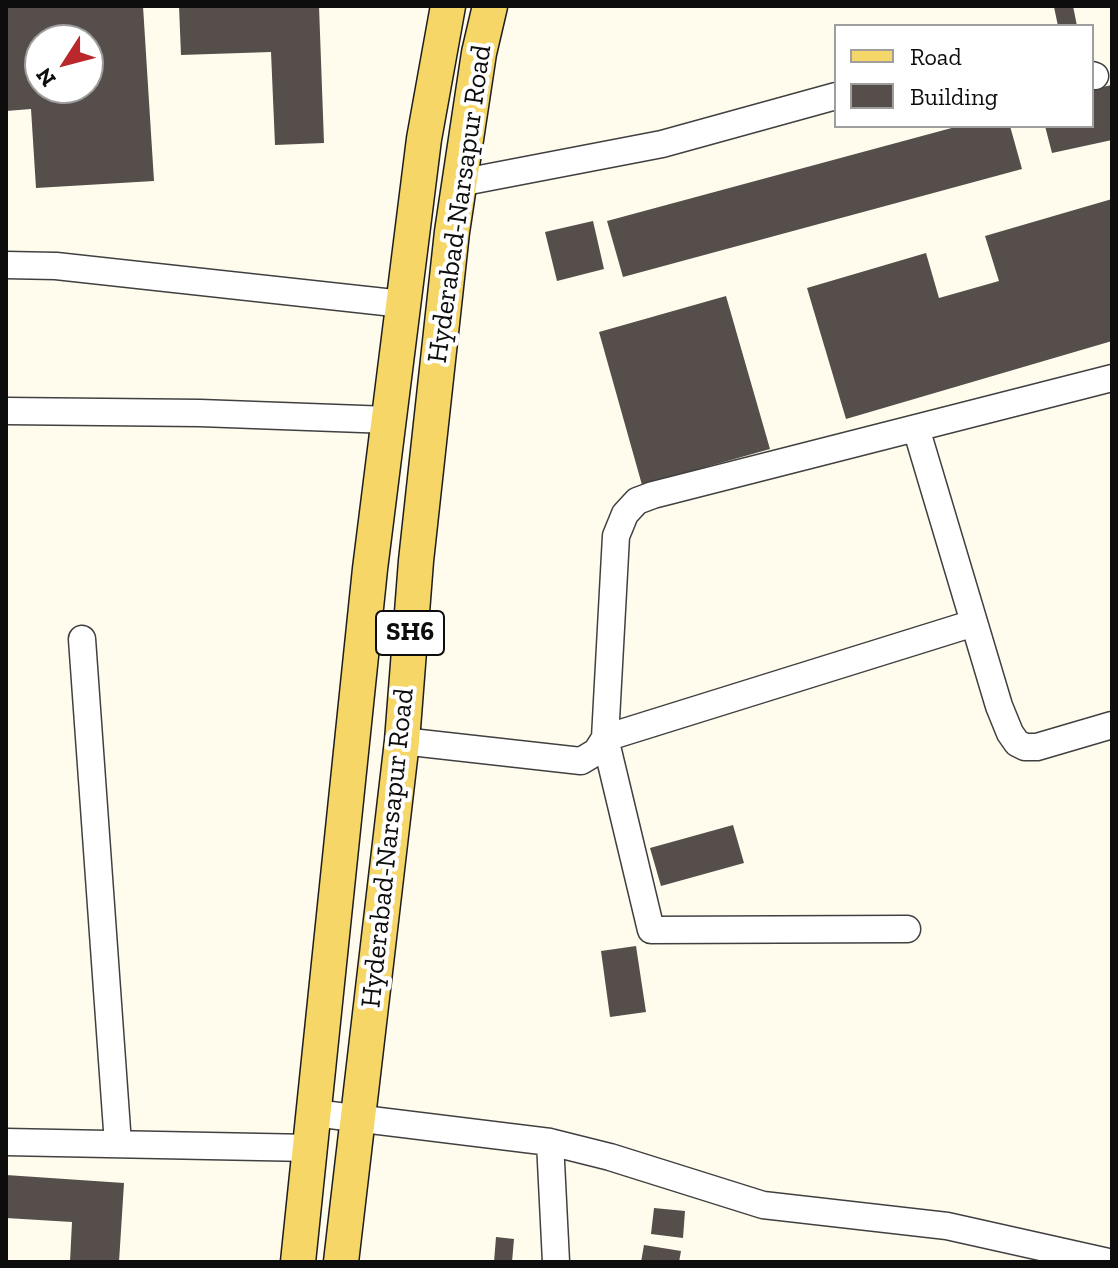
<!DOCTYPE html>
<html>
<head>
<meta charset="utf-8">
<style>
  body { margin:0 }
  #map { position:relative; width:1118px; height:1268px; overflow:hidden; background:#fffced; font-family:"Zilla Slab",serif }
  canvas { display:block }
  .frame { position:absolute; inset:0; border:8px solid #0d0d0d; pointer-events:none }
  .legend { position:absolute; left:834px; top:24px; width:260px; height:104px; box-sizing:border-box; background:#fff; border:2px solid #9e9e9e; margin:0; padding:10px 14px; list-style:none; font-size:24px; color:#0d0d0d }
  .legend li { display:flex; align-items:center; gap:16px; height:40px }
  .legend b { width:40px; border:2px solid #9e9e9e }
  .north { position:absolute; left:24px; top:24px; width:80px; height:80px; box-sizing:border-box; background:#fff; border:2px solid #9e9e9e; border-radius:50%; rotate:234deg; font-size:22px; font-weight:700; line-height:32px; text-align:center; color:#0d0d0d }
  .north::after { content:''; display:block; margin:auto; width:28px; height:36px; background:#ba282c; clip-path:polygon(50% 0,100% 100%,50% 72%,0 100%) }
</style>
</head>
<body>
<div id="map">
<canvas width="1118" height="1268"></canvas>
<div class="frame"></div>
<ul class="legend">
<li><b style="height:10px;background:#f6d666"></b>Road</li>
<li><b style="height:22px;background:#554e4a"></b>Building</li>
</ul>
<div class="north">N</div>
</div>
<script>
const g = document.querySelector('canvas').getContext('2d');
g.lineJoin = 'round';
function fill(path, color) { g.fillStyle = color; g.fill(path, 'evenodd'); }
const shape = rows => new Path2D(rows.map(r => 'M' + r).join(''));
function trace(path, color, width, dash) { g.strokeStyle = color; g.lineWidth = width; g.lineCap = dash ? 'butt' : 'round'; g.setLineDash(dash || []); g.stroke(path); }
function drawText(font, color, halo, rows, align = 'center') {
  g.font = font + ' "Zilla Slab",serif'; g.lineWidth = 8; g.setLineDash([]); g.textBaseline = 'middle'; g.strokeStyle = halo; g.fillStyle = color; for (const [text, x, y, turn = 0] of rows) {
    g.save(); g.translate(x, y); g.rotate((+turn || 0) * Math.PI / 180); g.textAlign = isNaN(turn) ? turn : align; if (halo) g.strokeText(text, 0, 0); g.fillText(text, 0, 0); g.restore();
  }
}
fill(shape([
  [143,6,154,181,36,188,31,109,6,111,6,7],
  [40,40,88,40,88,88,40,88],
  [179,6,319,6,324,143,275,145,271,52,181,55],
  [1073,6,1077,26,1058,26,1054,7],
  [1112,85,1112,140,1052,153,1045,126,1092,126,1092,89],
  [959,126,1010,126,1022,169,623,277,607,221],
  [1112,199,1112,341,846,419,807,288,926,253,939,298,999,281,985,236],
  [593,221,604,269,557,281,545,232],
  [726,296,770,449,642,485,599,332],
  [733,825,744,863,661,886,650,848],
  [636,946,646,1012,610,1017,601,951],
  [6,1175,124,1183,119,1262,70,1262,72,1222,6,1218],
  [654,1208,685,1211,683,1238,651,1234],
  [496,1237,514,1239,512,1262,494,1262],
  [644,1245,681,1251,679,1262,641,1262]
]), '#554e4a');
const minor = shape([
  [1092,75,1095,76],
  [459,183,662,144,836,96],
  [6,265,56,266,403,304],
  [6,411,200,413,389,420],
  [916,428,999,706,1010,733,1017,743,1025,747,1037,747,1112,725],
  [82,639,118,1144],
  [402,741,581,761,596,752,605,738,616,536,625,514,637,501,653,495,1112,378],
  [907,929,651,930,605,738,974,623],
  [314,1113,550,1142,610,1157,763,1205,947,1226,1108,1262],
  [6,1142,310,1148],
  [550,1142,556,1262]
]);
const major = shape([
  [298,1262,370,569,424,139,448,6],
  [341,1262,402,741,416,561,452,232,479,53,490,6]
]);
trace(minor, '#404040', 29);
trace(major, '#1e1e1e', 37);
trace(minor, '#fff', 26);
trace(major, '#f6d666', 34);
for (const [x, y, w] of [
  [410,633,68]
]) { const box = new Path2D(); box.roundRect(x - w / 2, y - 22, w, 44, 6); g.fillStyle = '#fff'; g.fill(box); trace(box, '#0d0d0d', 2); }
drawText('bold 26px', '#0d0d0d', null, [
  ["SH6",410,633]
]);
drawText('28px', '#0d0d0d', '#fff', [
  ["Hyderabad-Narsapur Road",460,204,-82],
  ["Hyderabad-Narsapur Road",388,848,-84]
]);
</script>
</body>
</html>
